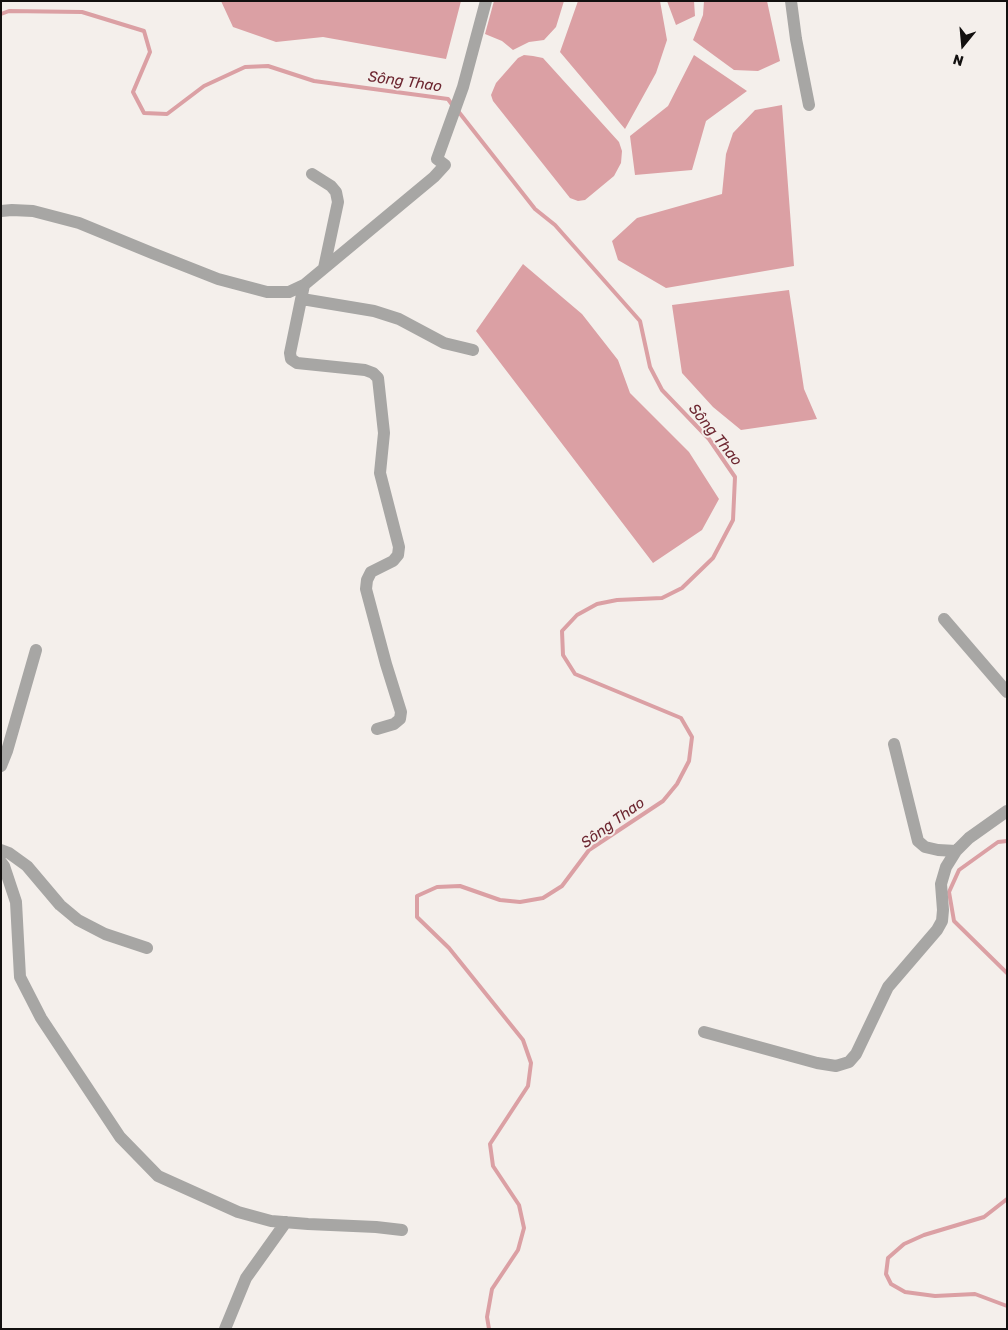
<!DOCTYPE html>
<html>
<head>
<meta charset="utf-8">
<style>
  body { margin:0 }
  #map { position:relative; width:1008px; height:1330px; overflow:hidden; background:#f4efeb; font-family:Rubik,sans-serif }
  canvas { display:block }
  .frame { position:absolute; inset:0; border:2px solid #12100f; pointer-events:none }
  .north { position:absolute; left:938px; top:20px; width:50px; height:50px; -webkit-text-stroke:4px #f4efeb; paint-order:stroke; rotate:197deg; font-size:14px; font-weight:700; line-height:20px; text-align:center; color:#12100f }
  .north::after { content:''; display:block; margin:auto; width:18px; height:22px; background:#12100f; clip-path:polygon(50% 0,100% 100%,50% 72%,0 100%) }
</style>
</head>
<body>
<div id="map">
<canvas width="1008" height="1330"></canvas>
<div class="frame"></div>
<div class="north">N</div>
</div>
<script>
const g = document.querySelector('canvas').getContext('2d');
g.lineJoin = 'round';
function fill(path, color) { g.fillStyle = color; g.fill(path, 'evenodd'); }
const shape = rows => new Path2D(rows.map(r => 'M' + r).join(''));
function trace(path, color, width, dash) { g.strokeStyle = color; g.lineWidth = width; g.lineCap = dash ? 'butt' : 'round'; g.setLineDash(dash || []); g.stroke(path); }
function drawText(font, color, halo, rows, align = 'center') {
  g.font = font + ' Rubik,sans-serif'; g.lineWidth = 4; g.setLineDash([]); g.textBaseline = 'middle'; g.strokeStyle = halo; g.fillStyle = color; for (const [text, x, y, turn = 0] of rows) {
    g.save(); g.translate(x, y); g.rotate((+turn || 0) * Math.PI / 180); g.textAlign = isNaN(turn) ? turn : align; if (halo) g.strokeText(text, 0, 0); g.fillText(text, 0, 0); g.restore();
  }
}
fill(shape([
  [221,1,461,1,446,59,323,37,276,42,233,27],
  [494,1,564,1,556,27,544,40,529,42,513,50,502,41,485,34],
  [578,1,660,1,667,40,656,73,625,129,560,52],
  [667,1,694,1,695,16,676,25],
  [704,1,767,1,780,61,758,71,734,70,693,40,703,15],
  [524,55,533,56,543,58,619,142,622,151,621,163,614,176,585,200,578,201,570,198,493,101,491,95,496,83,518,58],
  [694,55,747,91,706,121,692,170,635,175,630,136,668,106],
  [782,105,794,266,666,288,618,260,612,241,637,218,722,194,726,154,733,133,755,110],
  [523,264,582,314,618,360,630,393,689,452,719,499,702,530,653,563,476,331],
  [789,290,804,389,817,419,741,430,713,407,682,373,672,305]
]), '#dba0a4');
trace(shape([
  [1,14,9,11,82,12,144,31,150,52,133,92,144,113,167,114,204,86,245,67,268,66,314,81,448,99,453,106],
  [458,111,535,209,555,225,640,321,650,367,662,390,709,439,735,477,733,520,713,558,682,588,662,598,617,600,597,604,577,615,562,631,563,655,575,674,681,718,692,737,689,761,677,784,663,801,589,850,562,886,543,898,520,902,500,900,460,886,437,887,417,896,417,917,449,948,523,1040,531,1063,528,1086,490,1144,493,1166,519,1205,524,1228,518,1250,492,1289,487,1317,489,1329],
  [1007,841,998,842,959,870,949,892,954,921,1007,973],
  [1007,1199,984,1217,924,1235,904,1244,888,1258,886,1274,891,1284,905,1292,935,1296,975,1294,1007,1306]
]), '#dba0a4', 4);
trace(shape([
  [791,1,796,39,809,105],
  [312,174,331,186,336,192,338,202,324,268],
  [1,211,12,210,33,211,79,223,152,253,218,279,267,292,289,292,304,285,434,177,445,165,437,159,463,87,486,1],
  [304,285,290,353,291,359,297,363,365,370,373,373,378,378,384,433,380,473,399,547,398,555,393,561,371,572,367,580,366,589,386,664,401,712,400,719,394,724,377,729],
  [302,299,374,311,399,319,444,343,473,350],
  [944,619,1007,692],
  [894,744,918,841,925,847,938,850,956,851],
  [1,766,7,751,36,650],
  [1,850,9,853,27,866,60,905,78,920,105,934,147,948],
  [1,862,4,866,16,902,20,977,41,1018,120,1137,158,1176,238,1212,271,1221,308,1224,376,1227,402,1230],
  [704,1032,817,1063,836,1066,849,1062,856,1054,888,987,937,930,942,921,943,910,941,884,946,867,956,851,969,838,1007,811],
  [225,1329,246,1278,286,1222]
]), '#a7a6a4', 12);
drawText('italic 15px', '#6d2731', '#f4efeb', [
  ["Sông Thao",405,82,8],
  ["Sông Thao",715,435,51],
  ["Sông Thao",613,823,-36]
]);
</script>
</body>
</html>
